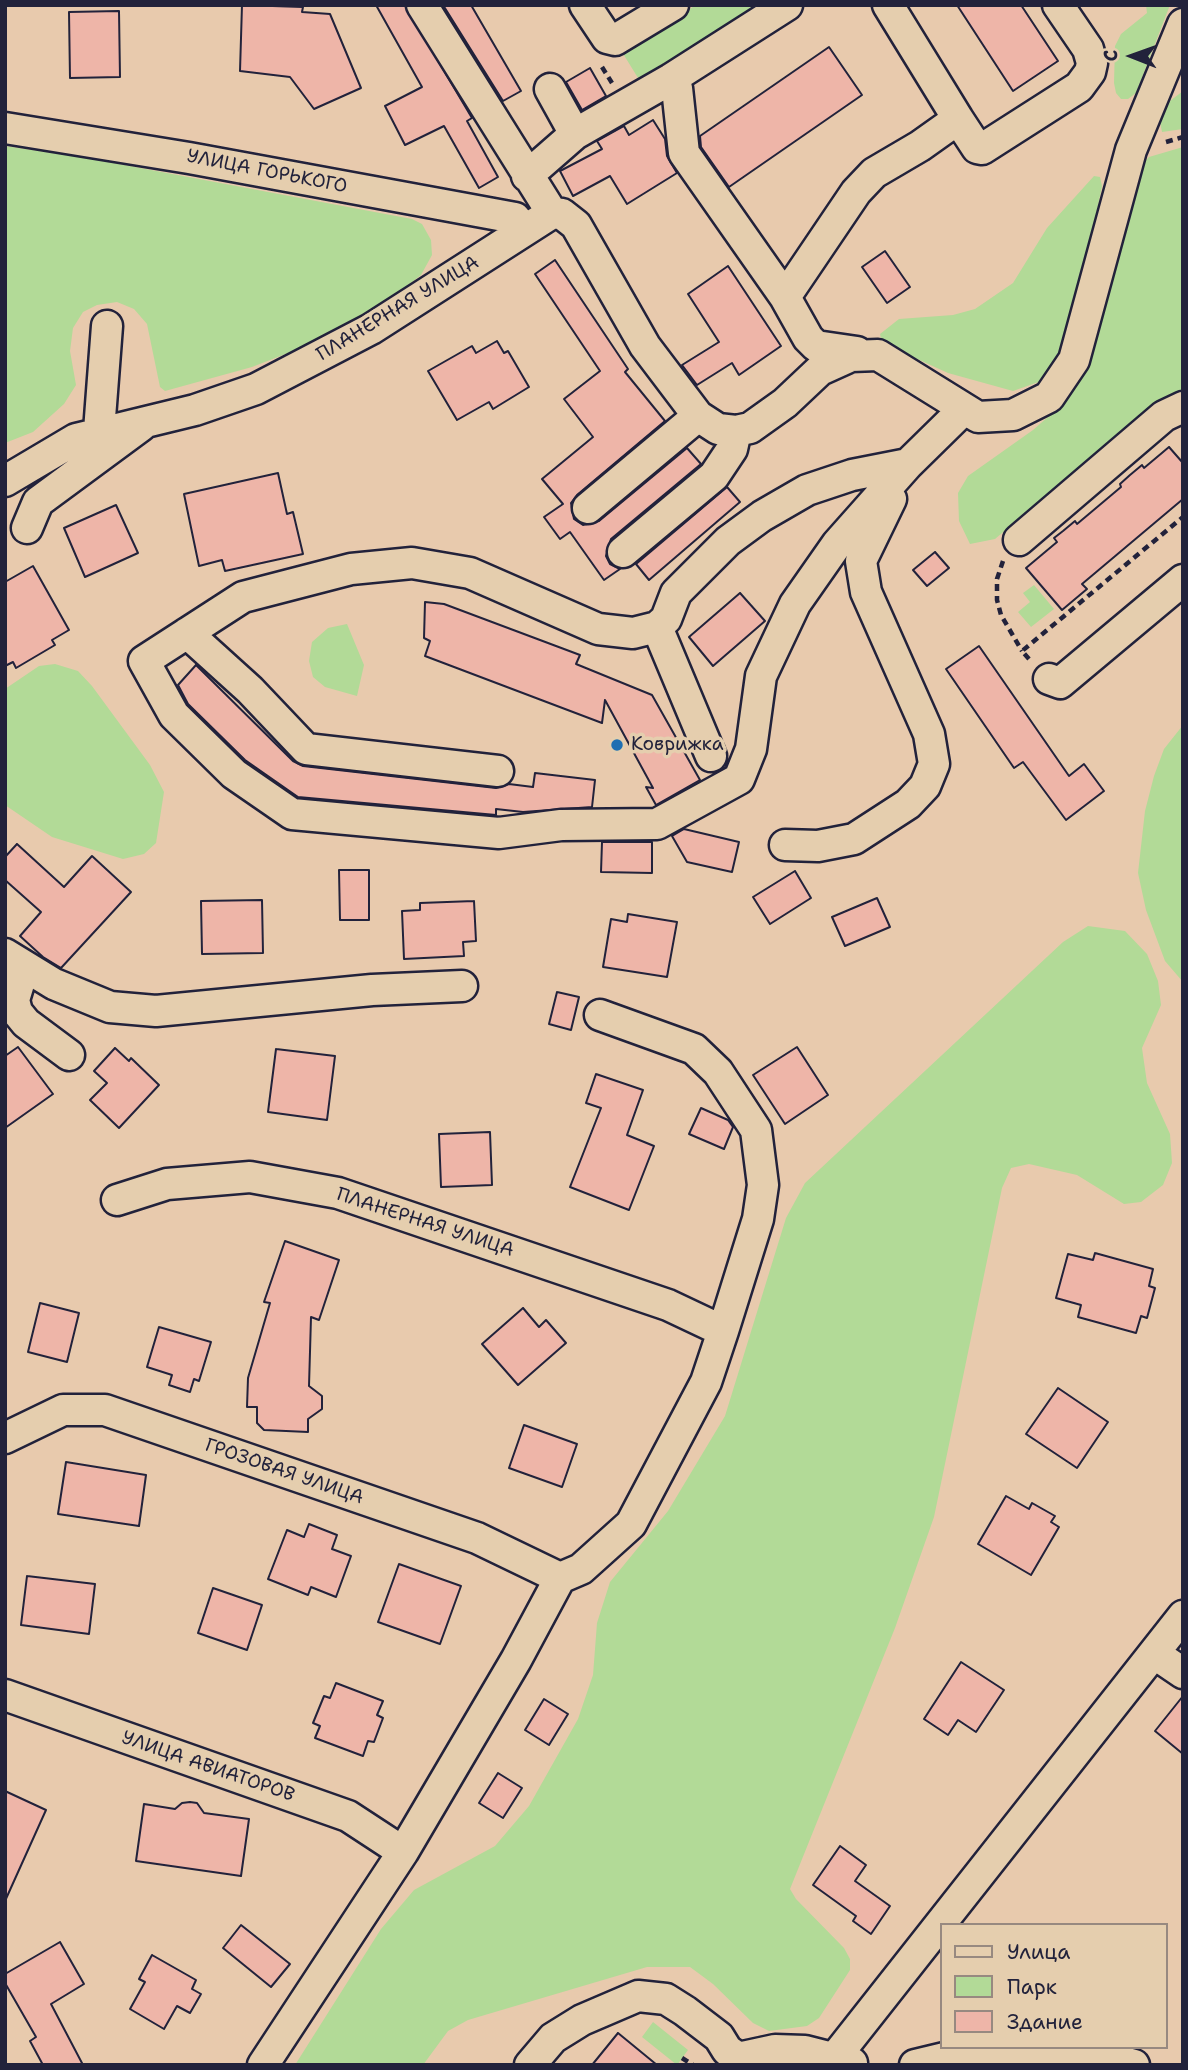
<!DOCTYPE html>
<html>
<head>
<meta charset="utf-8">
<style>
  body { margin:0 }
  #map { position:relative; width:1188px; height:2070px; overflow:hidden; background:#e8caad; font-family:"Shantell Sans",sans-serif }
  canvas { display:block }
  .frame { position:absolute; inset:0; border:7px solid #22223b; pointer-events:none }
  .legend { position:absolute; left:940px; top:1923px; width:228px; height:126px; box-sizing:border-box; background:#e5ceae; border:2px solid #978980; margin:0; padding:9px 12px; list-style:none; font-size:21px; color:#22223b }
  .legend li { display:flex; align-items:center; gap:14px; height:35px }
  .legend b { width:35px; border:2px solid #978980 }
  .north { position:absolute; left:1097px; top:21px; width:70px; height:70px; -webkit-text-stroke:5px #e5ceae; paint-order:stroke; rotate:271deg; font-size:19px; font-weight:700; line-height:28px; text-align:center; color:#22223b }
  .north::after { content:''; display:block; margin:auto; width:24px; height:32px; background:#22223b; clip-path:polygon(50% 0,100% 100%,50% 72%,0 100%) }
</style>
</head>
<body>
<div id="map">
<canvas width="1188" height="2070"></canvas>
<div class="frame"></div>
<ul class="legend">
<li><b style="height:9px;background:#e5ceae"></b>Улица</li>
<li><b style="height:19px;background:#b2da97"></b>Парк</li>
<li><b style="height:19px;background:#eeb5a8"></b>Здание</li>
</ul>
<div class="north">С</div>
</div>
<script>
const g = document.querySelector('canvas').getContext('2d');
g.lineJoin = 'round';
function fill(path, color) { g.fillStyle = color; g.fill(path, 'evenodd'); }
const shape = rows => new Path2D(rows.map(r => 'M' + r).join(''));
function trace(path, color, width, dash) { g.strokeStyle = color; g.lineWidth = width; g.lineCap = dash ? 'butt' : 'round'; g.setLineDash(dash || []); g.stroke(path); }
function drawText(font, color, halo, rows, align = 'center') {
  g.font = font + ' "Shantell Sans",sans-serif'; g.lineWidth = 7; g.setLineDash([]); g.textBaseline = 'middle'; g.strokeStyle = halo; g.fillStyle = color; for (const [text, x, y, turn = 0] of rows) {
    g.save(); g.translate(x, y); g.rotate((+turn || 0) * Math.PI / 180); g.textAlign = isNaN(turn) ? turn : align; if (halo) g.strokeText(text, 0, 0); g.fillText(text, 0, 0); g.restore();
  }
}
fill(shape([
  [696,5,751,5,756,14,643,86,622,52],
  [1146,5,1170,5,1136,93,1128,99,1121,99,1116,93,1114,83,1115,46,1121,34,1147,13],
  [1183,91,1183,129,1162,132,1159,117,1166,104],
  [5,146,87,158,412,219,422,224,431,240,432,255,421,275,366,318,332,336,252,367,165,391,160,387,147,324,134,309,117,302,97,305,83,312,73,328,70,351,76,385,64,404,33,432,5,443],
  [1183,147,1183,394,1170,397,1143,414,995,539,970,544,959,521,958,493,968,476,1033,430,1066,401,1084,375,1100,304,1139,167,1149,157],
  [1094,176,1100,177,1102,186,1098,206,1062,353,1050,378,1013,391,948,373,882,343,880,334,899,319,953,315,975,309,1013,283,1047,228],
  [1034,585,1054,609,1031,627,1018,612,1030,602,1023,593],
  [347,624,364,665,357,696,325,687,313,677,309,661,312,642,328,628],
  [55,664,78,671,92,686,150,765,164,792,156,843,144,854,123,859,52,837,5,805,5,689,39,666],
  [1183,725,1183,982,1165,961,1146,910,1138,873,1145,811,1154,776,1164,749],
  [1088,926,1125,931,1147,954,1158,981,1161,1005,1142,1048,1147,1083,1170,1134,1172,1163,1163,1185,1141,1202,1124,1204,1077,1175,1029,1164,1011,1168,1002,1188,934,1517,895,1628,790,1889,796,1899,844,1948,850,1959,850,1970,819,2018,807,2026,769,2031,753,2023,713,1984,690,1967,647,1967,468,2020,448,2031,423,2065,295,2065,381,1929,414,1890,495,1846,529,1806,578,1719,593,1675,597,1623,610,1582,668,1511,725,1416,786,1218,805,1183,1063,942],
  [653,2022,688,2050,677,2065,642,2037]
]), '#b2da97');
const building = shape([
  [242,5,303,7,302,12,330,14,361,88,314,109,290,77,240,71,242,5],
  [376,5,405,5,472,118,467,121,498,177,479,188,444,126,405,145,385,106,422,87,376,5],
  [443,5,471,5,521,91,503,101,443,5],
  [957,5,1021,5,1058,61,1013,91,957,5],
  [119,11,120,77,70,78,69,12,119,11],
  [829,47,862,95,729,187,701,147,700,136,829,47],
  [590,68,606,96,582,110,566,82,590,68],
  [653,120,665,139,667,156,677,173,627,204,610,176,573,196,560,171,602,149,597,141,624,126,629,135,653,120],
  [885,251,910,287,887,303,862,267,885,251],
  [555,260,628,369,625,372,665,421,577,495,571,503,574,519,583,525,599,521,687,448,701,464,611,539,606,556,610,564,620,569,604,580,570,532,560,539,544,517,563,504,542,479,593,437,564,399,600,371,535,274,555,260],
  [728,266,781,346,739,375,732,363,697,385,682,365,719,342,688,294,728,266],
  [497,341,504,353,508,351,529,387,493,409,489,402,457,420,428,371,472,346,476,353,497,341],
  [1169,447,1183,463,1183,499,1082,584,1087,589,1062,610,1026,568,1057,542,1054,538,1063,531,1075,521,1077,524,1121,487,1120,484,1130,475,1142,465,1144,468,1169,447],
  [278,473,287,514,293,512,303,554,225,571,222,560,199,566,184,494,278,473],
  [727,487,740,502,649,580,636,564,727,487],
  [116,505,138,553,85,577,64,528,116,505],
  [935,552,949,568,927,586,913,570,935,552],
  [33,566,69,630,52,640,55,645,16,668,13,662,5,666,5,582,33,566],
  [740,593,765,621,713,666,689,637,740,593],
  [425,602,444,604,580,655,576,664,652,695,700,780,656,805,646,787,653,788,605,700,602,723,425,656,430,641,424,638,425,602],
  [979,646,1069,776,1084,764,1104,791,1066,820,1023,762,1014,768,946,669,979,646],
  [196,665,293,761,303,766,496,788,509,784,533,787,535,773,595,780,592,807,523,812,496,809,496,815,298,797,245,760,188,704,178,685,196,665],
  [684,829,739,842,732,872,687,862,672,836,684,829],
  [602,842,652,842,652,873,601,872,602,842],
  [17,844,64,887,92,856,131,892,61,968,43,957,20,936,41,912,5,880,5,857,17,844],
  [339,870,369,870,369,920,340,920,339,870],
  [795,871,811,898,770,924,753,897,795,871],
  [877,898,890,927,845,946,832,917,877,898],
  [262,900,263,953,202,954,201,901,262,900],
  [474,901,476,941,463,942,464,956,404,959,402,911,420,910,420,903,474,901],
  [628,914,677,922,667,977,603,967,611,919,627,922,628,914],
  [557,992,579,997,571,1030,549,1024,557,992],
  [18,1047,53,1094,5,1128,5,1056,18,1047],
  [797,1047,828,1095,785,1124,753,1075,797,1047],
  [115,1048,129,1061,131,1058,159,1085,119,1128,90,1100,107,1083,94,1071,115,1048],
  [276,1049,335,1056,327,1120,268,1112,276,1049],
  [596,1074,643,1090,627,1135,654,1146,629,1210,570,1187,601,1108,586,1103,596,1074],
  [701,1108,728,1120,733,1127,724,1149,689,1134,701,1108],
  [490,1132,492,1185,441,1187,439,1134,490,1132],
  [285,1241,339,1260,319,1320,311,1317,309,1386,322,1396,322,1409,308,1419,308,1432,264,1430,257,1423,257,1407,247,1407,248,1378,270,1303,264,1302,285,1241],
  [1095,1253,1153,1269,1149,1286,1155,1288,1147,1318,1141,1316,1136,1333,1078,1317,1081,1305,1056,1298,1068,1254,1093,1260,1095,1253],
  [40,1303,79,1313,67,1362,28,1352,40,1303],
  [523,1308,539,1327,546,1320,566,1343,518,1385,482,1344,523,1308],
  [159,1327,211,1342,199,1381,194,1379,190,1392,169,1385,172,1375,147,1367,159,1327],
  [1058,1388,1108,1422,1077,1468,1026,1434,1058,1388],
  [524,1425,577,1444,562,1487,509,1468,524,1425],
  [66,1462,146,1475,139,1526,58,1514,66,1462],
  [1006,1496,1029,1509,1032,1503,1055,1516,1051,1522,1059,1527,1031,1575,978,1544,1006,1496],
  [309,1524,337,1535,332,1549,351,1556,336,1597,311,1587,308,1595,268,1579,287,1530,304,1537,309,1524],
  [399,1564,461,1586,440,1644,378,1622,399,1564],
  [27,1576,95,1584,89,1634,21,1625,27,1576],
  [213,1588,262,1605,247,1650,198,1633,213,1588],
  [961,1662,1004,1690,976,1732,958,1720,948,1735,924,1719,961,1662],
  [336,1683,383,1701,377,1715,383,1718,374,1742,368,1741,363,1756,315,1738,320,1726,313,1723,324,1696,330,1698,336,1683],
  [1183,1696,1183,1754,1155,1731,1183,1696],
  [544,1699,568,1714,549,1745,525,1730,544,1699],
  [498,1773,522,1788,503,1818,479,1803,498,1773],
  [5,1791,46,1810,5,1901,5,1791],
  [190,1802,197,1803,204,1813,249,1819,241,1876,136,1861,144,1804,175,1809,182,1803,190,1802],
  [840,1846,866,1865,855,1881,890,1906,871,1934,853,1921,856,1916,813,1885,840,1846],
  [241,1925,290,1964,271,1987,223,1948,241,1925],
  [60,1942,84,1984,51,2004,83,2065,43,2065,30,2041,36,2037,5,1983,5,1974,60,1942],
  [152,1955,196,1980,192,1989,201,1994,190,2013,177,2006,164,2029,130,2009,145,1982,139,1979,152,1955],
  [618,2033,657,2065,592,2065,618,2033]
]);
fill(building, '#eeb5a8');
trace(building, '#22223b', 2);
const minor = shape([
  [422,5,552,213,562,214,576,225,645,346,698,416,718,429,736,431,750,428,785,403,820,370,851,356,878,355,978,417,1013,415,1049,397,1074,360,1131,150,1183,24],
  [585,5,607,38,615,40,673,5],
  [888,5,958,119,977,148,982,149,1079,87,1090,72,1092,63,1088,49,1058,5],
  [671,79,677,88,684,153,785,297],
  [550,89,575,134],
  [5,128,189,158,515,218,524,229],
  [527,176,575,134,671,79,787,5],
  [857,352,816,346,808,338,785,297,856,192,874,173,920,146,958,119],
  [99,431,107,326],
  [908,464,852,475,807,490,762,516,728,541,676,593,666,619,657,627,633,633,598,629,470,573,412,563,351,569,243,597,144,661,174,715,234,774,292,814,499,833,561,825,657,824,739,779,751,749,761,676,795,604,837,544,908,464,963,410],
  [5,481,76,439,195,410,256,389,371,329,552,213],
  [588,508,698,416],
  [27,528,38,502,141,426],
  [1019,540,1164,416,1183,407],
  [623,552,714,476,732,449,736,431],
  [657,627,711,756],
  [187,633,250,690,306,749,498,771],
  [1049,679,1060,683,1183,580],
  [785,845,818,846,854,839,908,804,925,786,934,764,929,734,866,592,861,561,891,499],
  [5,954,54,984,110,1007,156,1011,372,990,462,986],
  [24,967,14,1000,17,1012,26,1023,69,1055],
  [117,1200,167,1184,250,1177,338,1193,668,1305,723,1331],
  [5,1438,63,1410,105,1410,477,1538,560,1578],
  [1155,1654,1183,1673],
  [5,1695,348,1816,403,1852],
  [263,2065,403,1852,516,1660,560,1578,581,1569,631,1524,706,1382,723,1331,758,1219,763,1185,756,1130,718,1072,694,1049,600,1015],
  [530,2065,553,2038,582,2020,638,1996,666,1999,685,2011,719,2037,727,2050,738,2058,775,2050,805,2051,852,2063],
  [829,2065,1183,1616],
  [915,2065,965,2053,1004,2053,1109,2058,1134,2065]
]);
trace(minor, '#22223b', 35);
trace(shape([
  [602,67,612,83],
  [1166,142,1183,137],
  [1003,561,997,579,997,600,1001,615,1022,651],
  [1029,659,1022,651,1183,517],
  [682,2058,693,2065]
]), '#22223b', 4.5, [7, 5]);
trace(minor, '#e5ceae', 30);
for (const [x, y, r, color] of [
  [617,745,7,"#1f6fb2"]
]) { const dot = new Path2D(); dot.arc(x, y, r, 0, 2 * Math.PI); g.fillStyle = color; g.fill(dot); trace(dot, '#e5ceae', 2.5); }
drawText('19px', '#22223b', '#e5ceae', [
  ["УЛИЦА ГОРЬКОГО",267,172,11],
  ["ПЛАНЕРНАЯ УЛИЦА",398,309,-31],
  ["ПЛАНЕРНАЯ УЛИЦА",425,1223,18],
  ["ГРОЗОВАЯ УЛИЦА",284,1472,19],
  ["УЛИЦА АВИАТОРОВ",208,1767,19]
]);
drawText('19px', '#22223b', '#e5ceae', [
  ["Коврижка",631,745]
], 'left');
</script>
</body>
</html>
